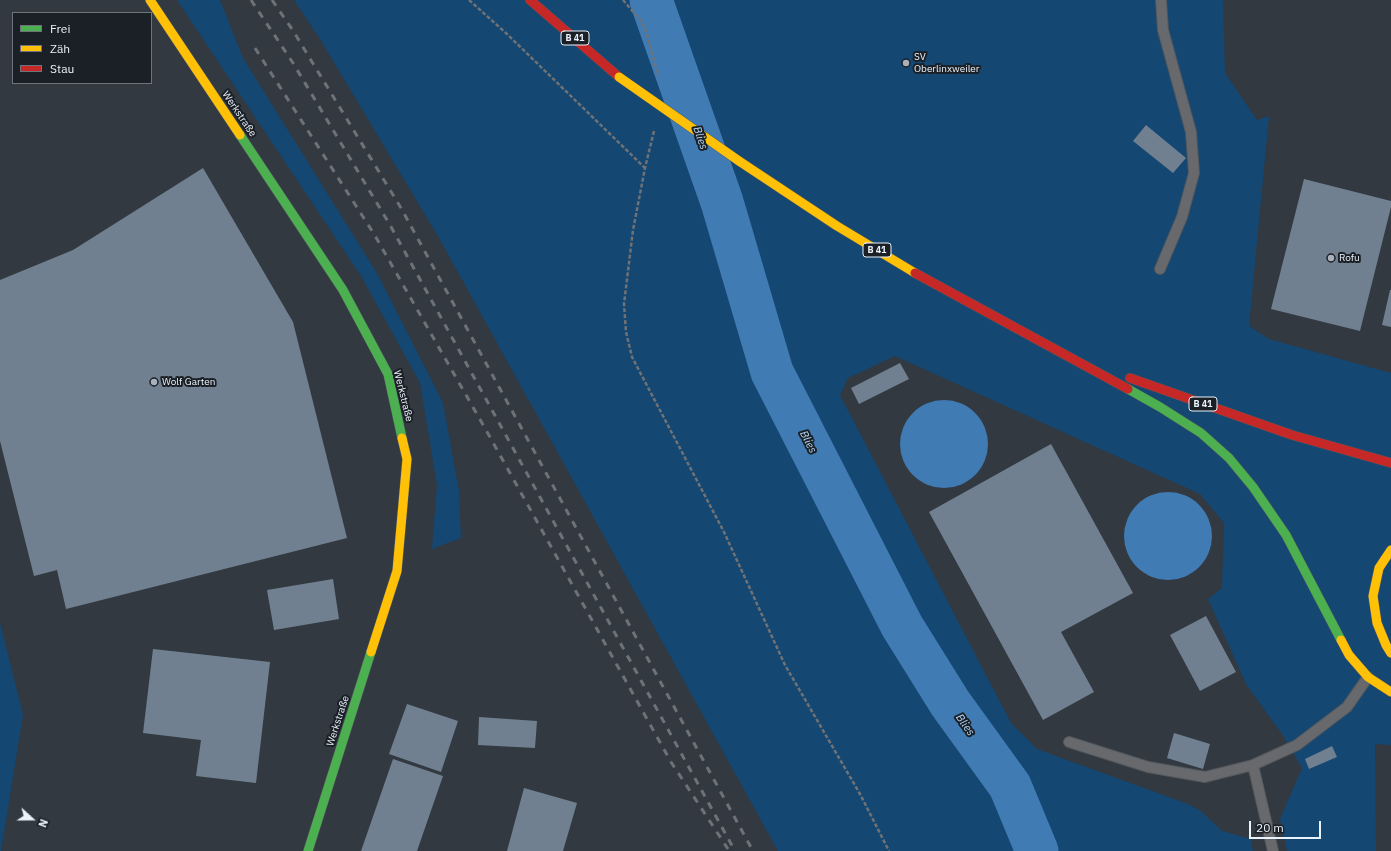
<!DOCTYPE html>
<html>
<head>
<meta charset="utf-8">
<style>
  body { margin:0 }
  #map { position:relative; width:1391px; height:851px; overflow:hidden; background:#323941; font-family:"IBM Plex Sans",sans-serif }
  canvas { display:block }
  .legend { position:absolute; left:12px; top:12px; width:140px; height:72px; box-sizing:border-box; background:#1a2026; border:1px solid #6d747b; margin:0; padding:5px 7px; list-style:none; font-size:12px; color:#eaf2fb }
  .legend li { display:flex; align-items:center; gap:8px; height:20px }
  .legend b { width:20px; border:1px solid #6d747b }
  .north { position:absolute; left:12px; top:799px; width:40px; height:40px; -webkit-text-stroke:3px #1a2026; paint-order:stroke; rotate:111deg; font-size:11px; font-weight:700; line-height:16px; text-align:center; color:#eaf2fb }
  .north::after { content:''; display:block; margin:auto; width:14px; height:18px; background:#eaf2fb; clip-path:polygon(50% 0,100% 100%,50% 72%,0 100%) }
  .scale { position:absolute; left:1249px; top:821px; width:72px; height:18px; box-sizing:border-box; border:2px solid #eaf2fb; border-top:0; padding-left:5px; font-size:12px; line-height:14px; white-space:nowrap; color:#eaf2fb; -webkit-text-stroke:3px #1a2026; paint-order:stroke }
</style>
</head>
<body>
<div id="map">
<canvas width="1391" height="851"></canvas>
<ul class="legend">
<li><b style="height:5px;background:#4caf50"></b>Frei</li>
<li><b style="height:5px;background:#ffc107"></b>Zäh</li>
<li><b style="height:5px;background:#c62828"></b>Stau</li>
</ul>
<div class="north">N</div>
<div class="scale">20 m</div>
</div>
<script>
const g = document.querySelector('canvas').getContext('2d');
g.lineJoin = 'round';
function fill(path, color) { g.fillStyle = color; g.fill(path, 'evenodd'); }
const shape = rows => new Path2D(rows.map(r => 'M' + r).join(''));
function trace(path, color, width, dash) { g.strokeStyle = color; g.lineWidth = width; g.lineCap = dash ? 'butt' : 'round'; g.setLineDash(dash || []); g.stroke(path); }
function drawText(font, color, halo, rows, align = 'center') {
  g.font = font + ' "IBM Plex Sans",sans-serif'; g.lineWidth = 4; g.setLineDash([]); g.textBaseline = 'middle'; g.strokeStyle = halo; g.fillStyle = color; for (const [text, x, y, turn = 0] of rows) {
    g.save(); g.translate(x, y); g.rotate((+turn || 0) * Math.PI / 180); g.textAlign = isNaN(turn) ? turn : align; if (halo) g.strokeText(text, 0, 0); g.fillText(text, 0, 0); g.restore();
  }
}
fill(shape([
  [177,0,220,0,243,58,378,275,443,403,459,491,461,538,432,549,437,485,420,383,361,276],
  [294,0,1223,0,1225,73,1257,120,1269,116,1249,326,1269,339,1391,373,1391,745,1375,744,1376,851,1287,851,1280,819,1302,768,1284,737,1246,684,1208,599,1222,588,1224,523,1200,494,895,356,848,378,840,395,1011,723,1037,749,1188,804,1201,811,1222,831,1251,839,1253,851,778,851,439,238,320,39],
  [0,623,23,715,1,851,0,851]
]), '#144771');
fill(shape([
  '900 444a44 44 0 1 1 88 0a44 44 0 1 1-88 0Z',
  '1124 536a44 44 0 1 1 88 0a44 44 0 1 1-88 0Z'
]), '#407bb4');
trace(shape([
  [651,0,722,202,772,372,902,626,950,703,1010,786,1037,851]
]), '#407bb4', 43);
fill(shape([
  [1146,125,1186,158,1173,173,1133,141],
  [203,168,293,322,347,538,66,609,57,570,34,576,0,441,0,280,73,250],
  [1304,179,1391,201,1391,207,1360,331,1271,309],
  [1390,290,1391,290,1391,327,1382,325],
  [900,363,909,379,859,404,851,388],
  [1051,444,1133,593,1061,632,1094,692,1043,720,929,512],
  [333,579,339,619,274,630,267,590],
  [1206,616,1236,672,1200,691,1170,635],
  [153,649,270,662,256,783,196,776,201,740,143,733],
  [407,704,458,721,441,772,389,754],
  [479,717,537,721,535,748,478,745],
  [1174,733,1210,744,1203,769,1167,758],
  [1332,746,1337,757,1309,769,1305,759],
  [393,759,443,776,417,851,361,851],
  [524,788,577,803,563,851,507,851]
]), '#708090');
const lane = shape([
  [1160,269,1182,217,1194,173,1191,132,1163,30,1161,0],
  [1069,742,1148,767,1205,777,1253,765,1297,745,1347,707,1368,677],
  [1253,765,1273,851]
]);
const fast = shape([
  [240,135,343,290,388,374,402,438],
  [1128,389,1160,407,1201,433,1229,458,1253,487,1286,535,1341,640],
  [308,851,371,652]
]);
const slow = shape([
  [150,0,240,135],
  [739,161,837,226,915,273],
  [1391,550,1379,568,1373,596,1377,623,1386,645,1391,653],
  [1341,640,1349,655,1368,677,1391,692],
  [371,652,397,571,407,459,402,438]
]);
const jam = shape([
  [530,0,619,77],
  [915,273,1128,389],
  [1130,378,1292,435,1391,463]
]);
trace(lane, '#51575d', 12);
trace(fast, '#51575d', 10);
trace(slow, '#51575d', 10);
trace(jam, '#51575d', 10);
trace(shape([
  [469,0,507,34,645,168],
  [623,0,642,22,647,34,658,76],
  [654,131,645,168,633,230,624,304,626,332,632,357,724,532,785,665,860,794,889,851]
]), '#6f7276', 2.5, [4, 2]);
trace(lane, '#67696c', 10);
trace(fast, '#4caf50', 9);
trace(slow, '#ffc107', 9);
trace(jam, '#c62828', 9);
trace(shape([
  [251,0,293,63,390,225,735,851],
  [272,0,292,29,401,208,753,851],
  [255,48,374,234,486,430,671,762,728,849]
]), '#6e7277', 3, [7, 7]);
const slowBridge = shape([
  [619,77,739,161]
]);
trace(slowBridge, '#51575d', 10, []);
trace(slowBridge, '#ffc107', 9);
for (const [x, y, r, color] of [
  [906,63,4,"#aab1ba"],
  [1331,258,4,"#aab1ba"],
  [154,382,4,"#aab1ba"]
]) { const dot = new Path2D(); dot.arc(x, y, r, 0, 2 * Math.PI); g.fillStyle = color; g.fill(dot); trace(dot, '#1a2026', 1.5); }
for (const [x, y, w] of [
  [575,38,28],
  [877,250,28],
  [1203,404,28]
]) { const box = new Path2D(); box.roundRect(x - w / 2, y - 7, w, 14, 3); g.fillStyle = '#1a2026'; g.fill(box); trace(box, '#eaf2fb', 1); }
drawText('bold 9px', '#eaf2fb', null, [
  ["B 41",575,38],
  ["B 41",877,250],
  ["B 41",1203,404]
]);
drawText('10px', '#eaf2fb', '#1a2026', [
  ["SV",914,57],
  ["Oberlinxweiler",914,69],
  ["Rofu",1339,258],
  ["Wolf Garten",162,382]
], 'left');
drawText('10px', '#eaf2fb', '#1a2026', [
  ["Werkstraße",239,114,56],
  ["Werkstraße",403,396,76],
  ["Werkstraße",338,721,-72]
]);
drawText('italic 11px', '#b6d7f8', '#1a2026', [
  ["Blies",700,138,71],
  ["Blies",808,442,63],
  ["Blies",965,725,54]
]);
</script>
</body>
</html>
